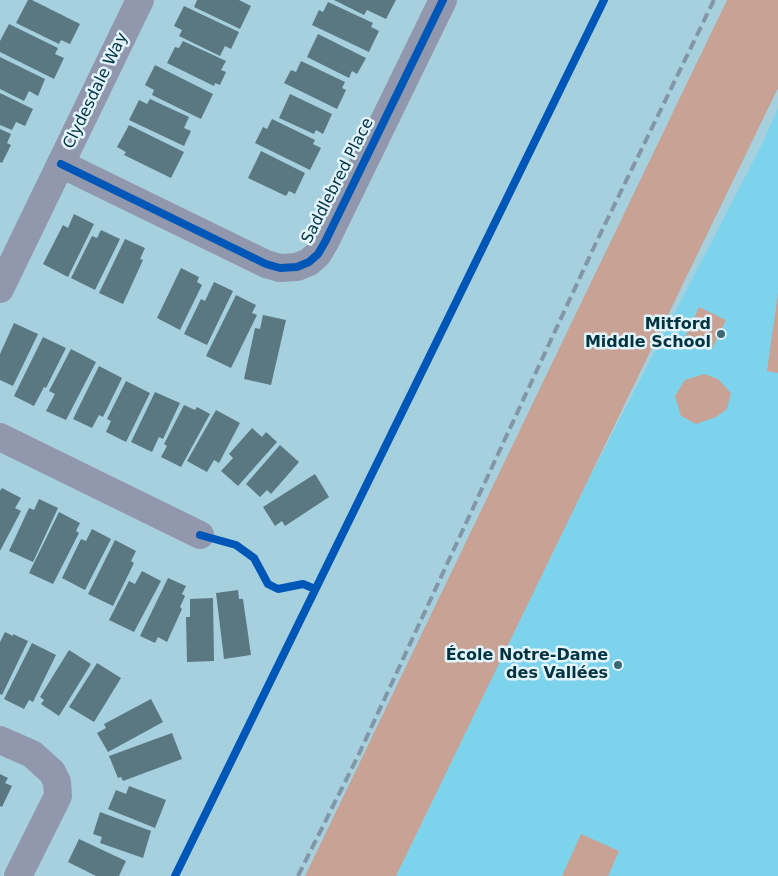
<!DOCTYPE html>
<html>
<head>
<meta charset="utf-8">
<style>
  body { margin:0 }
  canvas { display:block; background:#a6d0de }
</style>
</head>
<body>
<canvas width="778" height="876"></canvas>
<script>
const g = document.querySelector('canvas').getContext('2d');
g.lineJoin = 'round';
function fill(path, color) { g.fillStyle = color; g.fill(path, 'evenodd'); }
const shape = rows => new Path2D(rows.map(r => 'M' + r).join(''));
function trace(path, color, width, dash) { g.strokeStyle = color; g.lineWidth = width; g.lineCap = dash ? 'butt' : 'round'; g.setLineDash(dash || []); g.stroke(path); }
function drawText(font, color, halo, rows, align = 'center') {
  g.font = font + ' "DejaVu Sans",sans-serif'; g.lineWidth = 5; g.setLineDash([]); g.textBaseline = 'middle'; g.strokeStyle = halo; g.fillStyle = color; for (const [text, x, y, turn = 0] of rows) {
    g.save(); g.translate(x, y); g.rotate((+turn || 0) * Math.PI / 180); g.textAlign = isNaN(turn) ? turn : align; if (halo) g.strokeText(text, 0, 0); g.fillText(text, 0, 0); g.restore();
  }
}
fill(shape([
  [778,108,778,876,396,876,567,521,760,148]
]), '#7ed3ec');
fill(shape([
  [727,0,778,0,778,88,396,876,305,876],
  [778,293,778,373,767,371],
  [699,307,726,320,712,349,685,337],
  [704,374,718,379,731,393,727,409,716,417,696,424,681,416,675,396,685,380],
  [581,834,619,851,608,876,562,876]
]), '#c8a294');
fill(shape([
  [28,0,32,0,80,24,70,44,61,40,59,44,16,23],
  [197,0,239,0,251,6,240,29,194,7],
  [334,0,396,0,386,19,367,10,364,15],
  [328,2,373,23,371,27,379,31,369,52,312,25,319,10,323,12],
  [184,6,239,32,231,49,225,46,220,56,179,36,182,30,174,26],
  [9,24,58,48,55,54,64,58,54,79,0,52,0,41],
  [318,34,366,58,357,74,352,71,349,78,307,57],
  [183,41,226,61,221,70,226,72,220,85,215,83,214,86,167,63,175,47,179,48],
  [0,57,45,79,38,96,29,91,24,101,0,89],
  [301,61,345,82,342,88,346,90,337,109,284,83,291,70,296,72],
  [155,65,213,94,201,119,152,95,154,90,145,85],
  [0,93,33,109,25,126,16,122,12,130,0,125],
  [290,94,332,114,323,134,316,130,314,134,279,118],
  [150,99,189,117,184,128,191,131,184,146,129,120,139,100,147,104],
  [272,119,315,140,313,144,321,148,310,170,255,143,263,127,267,129],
  [129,125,184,152,171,178,124,155,126,152,117,147],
  [0,129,11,134,7,143,11,145,2,163,0,162],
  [261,151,305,173,295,194,289,191,286,196,248,178],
  [74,214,94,224,68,277,43,264,63,225,68,228],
  [101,230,120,239,95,290,71,278,92,236,97,238],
  [125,239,145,248,140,259,143,260,123,304,99,293],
  [181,268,199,277,197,282,202,285,180,330,157,318],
  [214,282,233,291,207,345,184,334,201,299,205,301],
  [236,295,256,305,252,313,257,315,231,368,206,356],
  [263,315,286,320,271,385,244,379,255,328,260,329],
  [14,323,38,334,13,386,0,380,0,354],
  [43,337,66,348,46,388,44,387,34,406,14,396],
  [71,349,96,362,66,420,46,411,55,394,49,391],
  [99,366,122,378,103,417,99,415,92,428,73,419],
  [126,381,150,393,126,442,106,432,111,421,107,419],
  [155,392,180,403,163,439,159,437,152,452,131,442],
  [184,405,195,410,197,407,210,414,181,467,161,457,167,446,164,444],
  [216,410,240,423,219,463,214,460,207,472,187,461],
  [252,428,262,437,266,432,277,442,238,486,221,471,233,458,229,454],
  [280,445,299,462,271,494,267,490,260,497,246,484],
  [315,474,329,497,285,526,282,521,275,526,263,507],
  [2,488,21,498,15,508,21,511,0,551,0,491],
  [39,499,58,508,33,562,9,551,29,508,34,510],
  [59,512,80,523,76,531,79,533,53,584,29,573],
  [92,529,111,539,85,590,62,578,81,539,86,541],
  [115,540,136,551,131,561,134,563,113,606,88,594],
  [142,571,161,581,134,632,109,620,129,581,135,584],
  [168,578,186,586,182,594,185,596,180,607,182,609,167,642,158,637,155,643,140,636],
  [238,590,239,599,243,599,251,655,224,659,216,593],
  [213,598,214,661,187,662,186,617,190,617,190,599],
  [5,632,13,636,13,634,28,641,2,695,0,694,0,642],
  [32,643,56,655,33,702,29,700,24,709,4,699],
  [69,650,91,664,59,716,41,704,44,700,40,697],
  [97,663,121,678,94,722,69,707],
  [151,699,163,722,108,752,97,733,106,728,104,724],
  [172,733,182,759,123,781,121,777,118,778,109,756],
  [0,774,8,778,5,783,12,786,2,807,0,806],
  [129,786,166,800,155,828,108,809,116,790,126,794],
  [100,812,151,831,143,858,100,843,102,837,93,834],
  [79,839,126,861,119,876,96,876,68,862]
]), '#597882');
trace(shape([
  [61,164,266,264,280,268,297,267,309,262,318,254,325,242,443,0],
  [0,289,140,0],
  [0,437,200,535],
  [0,740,32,754,52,772,57,782,58,796,18,876]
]), '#9198ad', 28);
trace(shape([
  [298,876,358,756,595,245,714,0]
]), '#8196a6', 4, [10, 5]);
trace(shape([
  [61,164,266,264,280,268,297,267,309,262,318,254,325,242,443,0],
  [200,535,236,545,254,558,268,584,278,589,303,584,315,589],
  [175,876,604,0]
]), '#0057b8', 8);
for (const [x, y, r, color] of [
  [721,334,5,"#3b6a77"],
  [618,665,5,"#3b6a77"]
]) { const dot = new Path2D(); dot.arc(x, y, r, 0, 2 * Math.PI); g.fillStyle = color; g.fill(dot); trace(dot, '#e2f4fa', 2); }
drawText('16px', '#023340', '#e2f4fa', [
  ["Clydesdale Way",96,91,-64],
  ["Saddlebred Place",338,181,-63]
]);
drawText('bold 16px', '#023340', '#e2f4fa', [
  ["Mitford",711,325],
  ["Middle School",711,343],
  ["École Notre-Dame",608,656],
  ["des Vallées",608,674]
], 'right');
</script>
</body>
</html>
